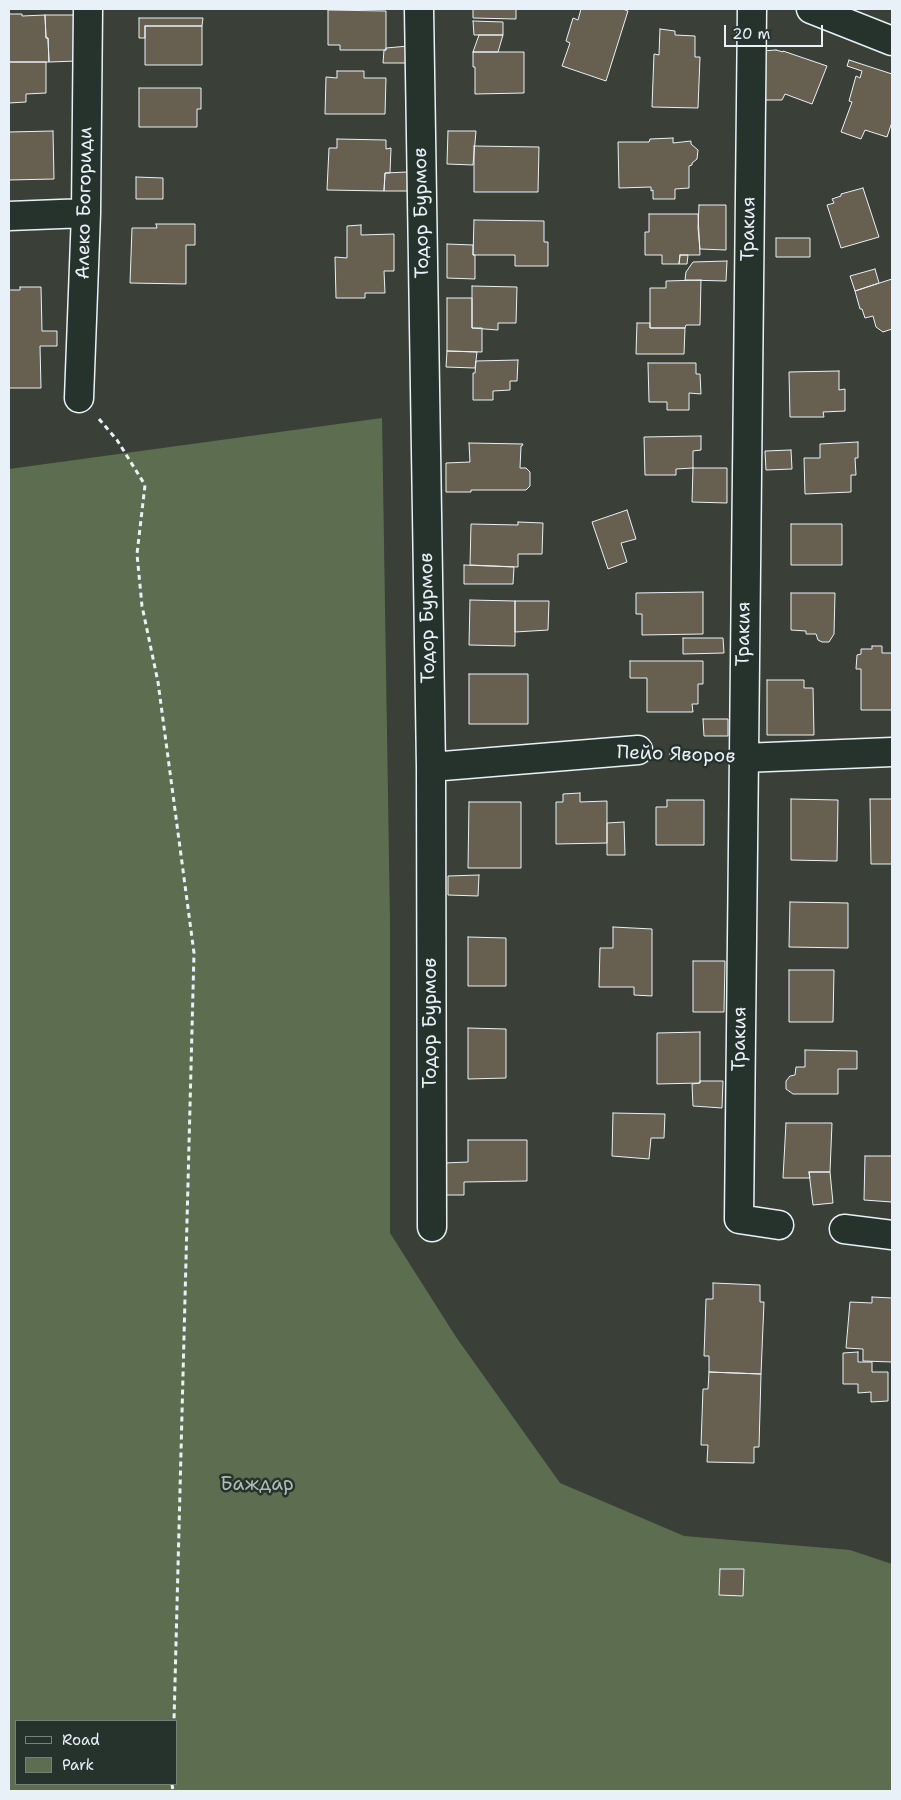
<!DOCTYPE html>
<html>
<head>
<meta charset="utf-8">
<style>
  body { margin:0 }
  #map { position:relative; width:901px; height:1800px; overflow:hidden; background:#3a4038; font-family:"Shantell Sans",sans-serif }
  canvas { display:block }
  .frame { position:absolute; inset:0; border:10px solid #e8f1f8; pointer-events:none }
  .legend { position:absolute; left:15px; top:1720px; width:162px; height:65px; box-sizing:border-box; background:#26332d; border:1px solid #747f7e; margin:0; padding:6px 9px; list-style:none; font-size:15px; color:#e8f1f8 }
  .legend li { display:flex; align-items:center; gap:10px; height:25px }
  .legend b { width:25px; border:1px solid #747f7e }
  .scale { position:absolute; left:724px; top:25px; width:99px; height:22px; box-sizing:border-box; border:2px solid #e8f1f8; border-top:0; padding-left:6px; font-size:15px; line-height:18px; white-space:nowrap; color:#e8f1f8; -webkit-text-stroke:4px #26332d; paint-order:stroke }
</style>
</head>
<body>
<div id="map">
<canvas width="901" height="1800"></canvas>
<div class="frame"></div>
<ul class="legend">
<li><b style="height:6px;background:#26332d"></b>Road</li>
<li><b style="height:14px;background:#5d6e50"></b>Park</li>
</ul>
<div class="scale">20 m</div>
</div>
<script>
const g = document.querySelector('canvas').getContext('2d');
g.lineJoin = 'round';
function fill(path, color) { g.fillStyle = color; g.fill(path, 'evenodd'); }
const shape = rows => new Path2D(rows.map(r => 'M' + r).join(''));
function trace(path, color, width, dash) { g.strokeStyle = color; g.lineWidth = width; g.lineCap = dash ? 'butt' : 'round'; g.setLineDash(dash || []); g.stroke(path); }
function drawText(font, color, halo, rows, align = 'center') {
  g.font = font + ' "Shantell Sans",sans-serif'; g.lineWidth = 5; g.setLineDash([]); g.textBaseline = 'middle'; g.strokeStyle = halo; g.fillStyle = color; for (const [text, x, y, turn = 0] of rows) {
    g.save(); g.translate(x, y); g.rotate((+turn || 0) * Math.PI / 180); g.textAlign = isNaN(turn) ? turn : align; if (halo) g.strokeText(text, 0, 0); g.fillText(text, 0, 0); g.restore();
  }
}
fill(shape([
  [382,418,390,923,390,1233,456,1337,560,1483,684,1536,850,1550,892,1564,892,1791,9,1791,9,469],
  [16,1721,176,1721,176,1784,16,1784]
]), '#5d6e50');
const building = shape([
  [473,9,516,9,516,19,473,18,473,9],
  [581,9,623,9,628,11,606,81,562,66,570,43,566,41,573,18,578,20,581,9],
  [328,10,386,11,386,50,340,50,340,45,328,45,328,10],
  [9,14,22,14,22,16,45,15,46,38,48,38,49,62,9,62,9,14],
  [45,15,75,15,77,61,49,62,48,38,46,38,45,15],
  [139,18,203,18,202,26,145,26,145,38,139,38,139,18],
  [473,21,503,22,503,35,474,35,473,21],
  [145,26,202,26,202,65,145,65,145,26],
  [660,29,675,31,675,35,695,36,695,57,700,57,698,108,652,107,654,54,659,55,660,29],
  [479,35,503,35,498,52,473,52,479,35],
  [409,46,409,63,383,63,384,50,386,50,386,48,409,46],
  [776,50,783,52,783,51,827,66,812,104,785,94,782,100,763,100,762,51,776,50],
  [473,52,524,52,524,93,475,94,475,67,473,67,473,52],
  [849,60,892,74,892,122,887,137,865,130,861,139,841,132,852,102,849,101,856,76,860,78,862,71,847,66,849,60],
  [9,62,46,62,46,93,26,94,26,102,9,103,9,62],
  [337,71,364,71,364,78,386,78,385,114,325,114,326,77,337,78,337,71],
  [139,88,201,88,201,109,197,109,197,127,139,127,139,88],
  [53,131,54,179,9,180,9,132,53,131],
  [448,131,476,131,473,165,447,164,448,131],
  [673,138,673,143,691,141,691,144,698,150,697,159,692,163,692,165,689,166,689,188,675,189,675,199,653,199,653,190,651,191,651,187,619,188,618,142,649,142,650,139,673,138],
  [337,139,386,140,386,149,391,148,390,173,385,173,384,191,327,190,329,148,337,148,337,139],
  [474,146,539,147,538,192,474,192,474,146],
  [408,172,409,191,384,191,385,173,408,172],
  [136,177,163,178,163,199,136,199,136,177],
  [863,188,879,237,841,248,827,205,834,203,832,199,841,196,841,194,863,188],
  [699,205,726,205,726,250,700,249,698,228,699,205],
  [649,214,698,214,700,255,680,255,679,264,662,264,662,255,645,255,645,232,649,232,649,214],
  [474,220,544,221,544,242,548,242,548,266,515,266,515,255,473,255,474,220],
  [156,224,195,224,195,245,186,245,186,284,130,283,132,228,157,228,156,224],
  [361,225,361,235,394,234,394,271,384,271,385,293,365,293,365,298,336,298,335,257,347,258,347,226,361,225],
  [776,238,810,238,810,257,776,257,776,238],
  [447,244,473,245,473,255,475,255,475,279,447,278,447,244],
  [680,255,688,255,687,264,679,264,680,255],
  [727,261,726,281,685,280,686,272,693,262,727,261],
  [875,269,879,283,855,291,850,276,875,269],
  [892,279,892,329,883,332,876,327,873,316,865,318,862,309,860,309,855,291,892,279],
  [701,280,700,325,686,325,685,328,650,328,650,288,666,288,666,281,701,280],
  [472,286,517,287,516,323,498,323,498,330,472,328,472,286],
  [20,287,41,287,42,331,57,331,57,346,40,346,41,388,9,388,9,290,20,290,20,287],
  [447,298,472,298,472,328,482,328,482,352,447,351,447,298],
  [637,323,650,323,650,328,685,328,684,354,636,354,637,323],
  [447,351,477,352,475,368,446,367,447,351],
  [518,360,517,381,510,381,510,390,493,391,493,400,473,400,473,373,475,373,476,361,518,360],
  [648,363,696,363,696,374,700,374,701,394,689,393,689,410,667,410,667,402,649,402,648,363],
  [839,371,839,390,845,389,845,411,823,412,824,417,790,417,789,372,839,371],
  [701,436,701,450,693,451,693,468,676,469,676,475,645,475,644,437,701,436],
  [858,442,858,458,855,458,856,475,851,475,851,492,805,494,804,458,820,458,820,444,858,442],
  [469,443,523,444,522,446,521,446,520,468,526,468,530,472,530,486,526,490,471,490,471,492,446,492,446,463,470,462,469,443],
  [791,450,792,469,766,470,765,451,791,450],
  [693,468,727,468,727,503,692,502,693,468],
  [627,510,636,539,621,543,627,562,608,569,592,522,627,510],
  [518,522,543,523,542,554,518,554,518,567,470,565,471,524,518,525,518,522],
  [791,524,842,524,842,565,791,565,791,524],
  [464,565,514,567,513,584,464,584,464,565],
  [703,592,703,634,642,635,642,614,636,614,636,593,703,592],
  [791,593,835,593,834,634,829,642,822,642,818,640,816,634,806,634,806,631,791,630,791,593],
  [470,600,515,601,515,646,469,645,470,600],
  [515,601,549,601,548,630,515,632,515,601],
  [683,638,723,638,724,653,683,654,683,638],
  [872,646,882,646,882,653,892,653,892,710,861,710,861,669,856,669,857,655,861,654,861,649,872,649,872,646],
  [630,661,703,661,703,684,698,684,698,704,692,704,693,712,647,712,647,678,630,678,630,661],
  [469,674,528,674,528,724,469,724,469,674],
  [767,680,804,680,804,688,813,688,814,735,767,735,767,680],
  [703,719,728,719,728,736,704,736,703,719],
  [580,793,580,802,607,801,607,843,556,844,556,802,563,802,563,794,580,793],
  [791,799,838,800,837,861,791,860,791,799],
  [870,799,892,799,892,864,871,864,870,799],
  [667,800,704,800,704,845,656,845,656,807,667,807,667,800],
  [469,802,521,802,521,868,468,868,469,802],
  [624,822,625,855,607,855,607,823,624,822],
  [479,875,478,896,448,895,448,876,479,875],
  [790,902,848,903,848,948,789,947,790,902],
  [613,927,652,929,652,996,634,995,634,987,599,987,600,948,613,948,613,927],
  [468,937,506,938,506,986,468,986,468,937],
  [693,961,725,961,724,1012,693,1012,693,961],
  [789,970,834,970,833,1022,789,1022,789,970],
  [468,1028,506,1029,506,1078,468,1079,468,1028],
  [700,1032,700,1083,657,1084,657,1033,700,1032],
  [805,1050,857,1051,857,1069,838,1069,838,1094,793,1094,786,1089,786,1081,790,1076,795,1075,796,1067,805,1067,805,1050],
  [700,1081,723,1081,722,1108,693,1106,692,1084,700,1083,700,1081],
  [613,1113,665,1114,664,1138,651,1138,649,1159,612,1156,613,1113],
  [786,1123,832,1123,830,1172,809,1172,810,1178,783,1178,786,1123],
  [468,1140,527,1140,527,1181,464,1182,464,1195,443,1195,444,1163,468,1162,468,1140],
  [865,1156,892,1156,892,1202,864,1200,865,1156],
  [809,1172,830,1172,833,1203,813,1205,809,1172],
  [713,1283,760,1285,760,1302,764,1302,761,1374,709,1372,709,1356,704,1356,706,1299,713,1299,713,1283],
  [872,1297,892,1298,892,1362,863,1361,863,1349,846,1348,850,1302,872,1303,872,1297],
  [858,1352,858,1362,872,1362,872,1372,888,1372,888,1401,871,1402,871,1392,858,1393,858,1384,843,1384,843,1353,858,1352],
  [709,1372,761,1374,759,1447,754,1447,754,1463,707,1462,708,1445,701,1445,703,1389,708,1389,709,1372],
  [720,1569,744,1569,743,1596,719,1595,720,1569]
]);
fill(building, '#675f50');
trace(building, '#e8f1f8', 1);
const street = shape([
  [419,9,431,767,432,1227],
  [752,9,739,1219,779,1225],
  [811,9,892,41],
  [9,216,86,213],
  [79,398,86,213,88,9],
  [743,758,892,752],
  [431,767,638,750],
  [844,1229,892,1235]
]);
trace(street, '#e8f1f8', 31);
trace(shape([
  [99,419,117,440,145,485,137,554,142,606,158,682,194,953,174,1721],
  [669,753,712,756],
  [172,1784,173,1791]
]), '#e8f1f8', 3, [5, 4]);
trace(street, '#26332d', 28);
drawText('19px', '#e8f1f8', '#26332d', [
  ["Алеко Богориди",85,203,-89],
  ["Тодор Бурмов",422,213,-91],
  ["Тракия",749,229,-89],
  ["Тодор Бурмов",428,618,-91],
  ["Тракия",744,634,-89],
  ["Пейо Яворов",676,755,2],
  ["Тодор Бурмов",431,1023,-90],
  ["Тракия",740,1039,-89]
]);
drawText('19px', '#b0bdb5', '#26332d', [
  ["Баждар",257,1485]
]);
</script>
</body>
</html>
